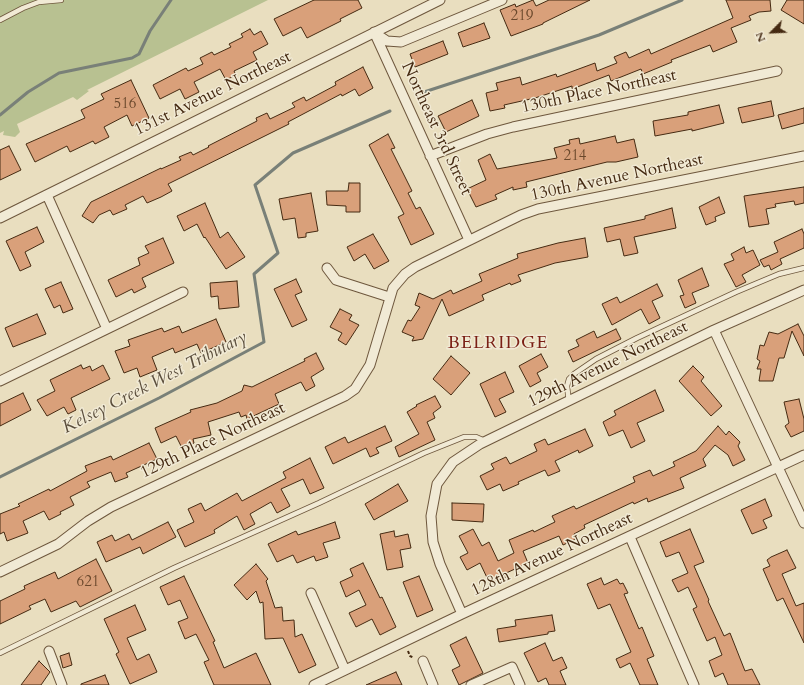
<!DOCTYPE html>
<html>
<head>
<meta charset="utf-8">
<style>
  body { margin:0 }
  #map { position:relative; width:804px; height:685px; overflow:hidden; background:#e9debf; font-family:Cardo,serif }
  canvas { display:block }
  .north { position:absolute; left:752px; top:12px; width:40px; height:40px; -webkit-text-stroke:3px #f1ead5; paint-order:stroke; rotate:246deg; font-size:11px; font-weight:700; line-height:16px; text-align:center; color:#452a12 }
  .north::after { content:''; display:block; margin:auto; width:14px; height:18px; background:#452a12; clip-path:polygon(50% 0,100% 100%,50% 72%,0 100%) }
</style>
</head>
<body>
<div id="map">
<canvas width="804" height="685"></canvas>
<div class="north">N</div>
</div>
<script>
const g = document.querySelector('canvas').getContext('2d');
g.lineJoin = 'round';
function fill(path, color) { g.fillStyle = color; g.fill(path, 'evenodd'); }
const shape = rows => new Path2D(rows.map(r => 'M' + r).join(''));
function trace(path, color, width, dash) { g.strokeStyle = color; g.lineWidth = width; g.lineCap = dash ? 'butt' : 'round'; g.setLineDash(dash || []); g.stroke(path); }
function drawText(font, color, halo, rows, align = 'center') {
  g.font = font + ' Cardo,serif'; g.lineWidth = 3; g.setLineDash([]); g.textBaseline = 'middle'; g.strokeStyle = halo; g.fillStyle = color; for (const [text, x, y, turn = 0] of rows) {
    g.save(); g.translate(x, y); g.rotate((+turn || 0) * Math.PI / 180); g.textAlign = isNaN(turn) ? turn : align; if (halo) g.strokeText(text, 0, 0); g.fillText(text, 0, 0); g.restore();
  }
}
fill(shape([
  [0,0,268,0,87,90,89,91,77,100,73,97,17,124,20,132,15,137,3,135,4,131,0,133]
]), '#b8c191');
trace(shape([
  [421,93,599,35,682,0],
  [0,115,28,92,59,73,132,58,139,54,150,31,171,0],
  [0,477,159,398,264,342,254,274,278,253,255,185,293,153,390,111]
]), '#798078', 3);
const building = shape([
  [314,0,358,0,362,8,340,19,341,21,307,38,301,27,283,36,274,19,314,0],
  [533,0,536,6,549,0,590,0,543,23,543,24,511,36,500,10,515,4,516,7,533,0],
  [726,0,770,0,771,11,759,12,749,16,751,20,731,28,737,42,713,52,710,45,671,60,672,62,643,74,641,69,611,81,609,75,572,89,572,86,535,98,504,105,505,108,490,111,486,93,498,90,496,83,520,77,522,85,556,74,557,77,595,63,597,71,617,63,614,57,626,52,629,58,649,49,651,54,733,18,726,0],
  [787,0,804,0,804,24,781,10,787,0],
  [484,23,490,38,463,47,458,33,484,23],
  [250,29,254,35,261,31,268,44,253,52,257,60,234,71,236,75,226,80,220,69,194,82,199,92,185,99,180,89,160,99,153,85,186,68,188,71,203,64,200,58,212,52,214,55,231,47,229,44,243,37,241,34,250,29],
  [443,41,448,54,415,67,410,54,443,41],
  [363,67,373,88,359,96,355,89,342,96,341,94,288,122,289,124,168,184,172,191,161,197,147,203,143,196,125,205,127,209,113,215,110,210,99,215,93,223,82,216,91,202,161,168,161,169,181,160,179,157,191,152,193,155,209,147,208,146,257,121,256,118,267,113,270,119,295,107,292,103,304,97,306,101,336,85,335,82,363,67],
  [131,80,149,118,132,126,127,115,104,127,109,137,95,144,93,141,70,152,67,146,35,162,26,144,85,118,81,110,104,99,101,94,131,80],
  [472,100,479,116,446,132,438,116,472,100],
  [771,101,774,116,742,123,738,108,771,101],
  [719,105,724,123,692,131,692,129,655,136,653,121,688,115,688,112,719,105],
  [804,108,804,123,782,129,778,115,804,108],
  [388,134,395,148,391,149,412,191,408,193,416,209,420,207,434,234,411,245,398,217,404,214,369,145,388,134],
  [615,136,617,143,634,139,638,157,616,162,607,162,526,182,527,187,513,190,513,187,495,195,497,199,476,207,467,189,486,180,478,160,490,154,497,169,557,158,554,148,570,144,569,140,579,138,580,144,615,136],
  [9,146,21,170,0,180,0,150,9,146],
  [349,183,360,183,360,212,346,212,346,206,327,205,326,191,348,191,349,183],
  [804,187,804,203,795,205,794,201,775,204,776,207,766,209,769,224,749,227,744,196,804,187],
  [311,193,318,231,306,233,306,237,298,238,295,218,283,220,279,199,311,193],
  [719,197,725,213,715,217,716,221,706,225,699,207,719,197],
  [205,203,220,238,228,232,245,257,226,269,205,237,204,238,197,224,184,231,177,216,205,203],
  [672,208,676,228,634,237,638,253,624,256,620,239,607,242,604,228,645,219,645,216,672,208],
  [37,227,44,242,25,252,31,266,20,271,6,241,37,227],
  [802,229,804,234,804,248,780,259,782,264,771,270,769,265,764,267,760,260,778,252,774,242,802,229],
  [373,234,389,261,374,269,365,254,354,261,347,247,373,234],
  [163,238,174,263,142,278,146,287,134,293,132,289,116,297,108,280,140,265,138,258,149,253,145,246,163,238],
  [585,238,588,257,555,263,518,275,521,281,511,285,510,283,482,295,484,300,449,316,442,299,423,339,412,341,414,337,402,332,408,320,411,321,420,307,415,305,419,293,433,299,451,290,453,294,482,281,479,274,518,258,517,254,558,243,585,238],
  [744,247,746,253,753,250,760,265,742,275,746,282,736,287,724,264,734,260,731,254,744,247],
  [702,268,709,286,692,293,696,303,685,308,680,296,684,295,678,280,702,268],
  [296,279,302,292,295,295,307,320,292,327,274,289,296,279],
  [237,281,239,307,219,309,218,296,211,297,210,283,237,281],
  [61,282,73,309,63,313,60,305,54,308,45,289,61,282],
  [657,284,663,296,652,301,660,318,649,324,641,309,612,325,602,304,617,297,620,303,657,284],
  [340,309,352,315,349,320,359,325,346,345,338,340,342,333,330,327,340,309],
  [37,314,46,334,13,347,5,328,37,314],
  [216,319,226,342,201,353,197,344,175,353,173,348,152,357,157,370,140,377,137,368,124,373,115,351,130,346,128,340,162,328,164,332,179,326,182,333,216,319],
  [798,324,804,336,804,356,792,331,784,358,779,358,773,381,759,381,761,369,757,369,760,361,757,359,760,345,764,346,769,332,778,334,798,324],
  [616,329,621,339,573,362,568,351,579,346,576,340,594,331,597,338,616,329],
  [316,353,324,369,311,377,315,386,306,391,301,382,275,394,279,404,247,419,246,415,241,417,239,412,208,422,211,435,193,439,194,443,182,448,176,436,161,443,155,428,191,412,190,410,217,403,242,391,244,385,252,387,305,361,304,359,316,353],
  [541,354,548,367,537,373,541,381,530,387,519,366,541,354],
  [451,356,470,373,451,395,433,379,451,356],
  [81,365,83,369,90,366,92,371,103,365,110,379,71,398,76,410,68,414,64,407,47,416,37,400,55,391,50,380,81,365],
  [693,366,704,377,701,381,722,406,711,416,679,381,693,366],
  [505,372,514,392,499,399,506,412,495,417,480,384,505,372],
  [655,390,664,411,637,423,645,441,631,448,623,430,609,436,603,422,616,415,614,411,655,390],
  [23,393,31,410,0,426,0,404,23,393],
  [435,396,441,407,433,413,435,418,427,422,435,440,399,457,395,447,419,434,407,412,417,406,416,405,435,396],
  [799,399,804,419,804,431,791,437,785,426,789,423,784,402,799,399],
  [385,426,392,441,376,448,379,453,370,457,366,448,333,464,325,447,345,437,348,443,385,426],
  [718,426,726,435,729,431,740,442,738,446,745,460,733,466,728,455,715,445,703,459,706,466,680,478,684,488,648,502,647,498,634,504,633,502,584,525,585,528,574,534,576,539,563,545,559,536,523,551,528,563,504,574,506,577,490,584,480,563,467,570,460,557,468,553,459,536,473,529,482,546,489,542,498,561,514,553,509,540,533,530,534,532,555,522,552,516,574,506,576,509,635,482,633,477,650,470,653,476,675,466,673,462,696,451,718,426],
  [585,429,593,446,579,453,578,450,555,461,560,471,548,476,545,470,518,482,519,484,503,491,500,484,487,490,480,476,494,469,491,464,506,457,510,464,537,451,534,444,545,439,548,445,585,429],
  [149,443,157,459,126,473,128,477,115,482,111,472,87,482,90,487,70,497,74,505,60,512,61,514,49,520,44,511,23,521,28,533,7,541,4,532,0,534,0,514,20,506,18,504,49,489,50,491,87,471,85,466,111,456,113,460,149,443],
  [310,458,324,488,310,494,303,479,281,489,290,506,277,513,271,502,250,514,255,524,244,530,237,516,214,530,215,533,185,547,177,530,194,522,188,509,201,503,205,511,237,493,242,501,286,478,283,472,310,458],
  [398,484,408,501,374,520,365,504,398,484],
  [765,499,772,516,763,520,767,528,752,534,741,510,765,499],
  [452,503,484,504,483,522,452,520,452,503],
  [168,522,176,537,143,554,140,547,106,562,97,542,112,535,115,541,129,534,132,540,168,522],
  [335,522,340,538,323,543,328,557,316,561,314,556,297,563,293,555,277,562,268,544,296,531,298,535,335,522],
  [690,529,704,562,694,566,709,600,708,601,724,636,730,633,745,671,752,669,760,685,728,685,723,673,715,677,709,661,722,655,715,637,707,641,693,609,697,607,688,587,678,592,672,580,688,573,679,552,666,557,660,542,690,529],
  [394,531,395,537,408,534,411,548,400,550,403,567,387,570,380,534,394,531],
  [787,550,796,568,782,574,796,606,804,603,804,643,783,598,777,601,763,569,770,566,767,560,771,557,787,550],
  [96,559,112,591,80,607,76,601,51,612,45,599,29,606,31,609,0,624,0,601,25,589,24,586,55,572,58,579,96,559],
  [363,563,380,598,382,597,396,627,380,635,372,619,356,627,349,613,366,605,359,590,346,597,340,582,353,576,350,569,363,563],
  [256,564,268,579,266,581,275,608,282,607,283,621,294,620,295,637,302,634,316,665,299,673,283,638,265,639,263,602,260,603,256,591,247,600,234,585,256,564],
  [184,576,215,641,213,642,224,668,256,653,271,685,214,685,204,662,209,660,196,634,185,639,178,622,188,618,180,600,168,605,160,587,184,576],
  [419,576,433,610,417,617,403,582,419,576],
  [601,578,604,585,617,579,620,584,623,583,628,593,624,594,639,629,642,627,654,656,647,659,658,685,640,685,630,663,620,668,616,659,631,652,610,604,598,609,587,584,601,578],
  [135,605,146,630,127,638,137,660,149,654,157,672,130,684,116,654,119,652,104,619,135,605],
  [552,615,555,631,548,632,548,634,499,642,497,629,516,626,515,620,552,615],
  [466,637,483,673,459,685,452,670,460,666,450,645,466,637],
  [545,643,553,661,562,657,567,668,560,671,566,685,549,685,546,678,538,682,524,653,545,643],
  [69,653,72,665,63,668,60,656,69,653],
  [39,661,50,672,41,685,21,685,39,661],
  [396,672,402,685,366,685,396,672],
  [105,675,109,685,81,685,81,684,105,675]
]);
fill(building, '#d9a07a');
trace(building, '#452a12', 1);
const service = shape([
  [0,20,23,8,39,2,61,0],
  [569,402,567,386,569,379,574,374,596,359,637,338,736,292,779,274,804,268],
  [0,653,174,568,319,503,424,453,464,437,476,437,485,441]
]);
const minor = shape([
  [374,32,469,240],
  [375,33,387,41,401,42,502,0],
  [430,156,487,134,513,127,777,71],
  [47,195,107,329],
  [0,218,440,0],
  [327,268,336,280,389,297],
  [714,330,804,523],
  [0,381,183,292],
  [630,537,694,685],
  [0,572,58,544,88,521,111,507,345,396,355,389,370,365,393,288,405,274,415,267,521,215,538,209,804,156],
  [311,593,345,670],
  [462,614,440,564,433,542,431,516,437,484,453,462,480,444,714,330,804,290],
  [49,651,62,685],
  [423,661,433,685],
  [314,685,462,614,804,455],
  [471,685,512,667,520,685]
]);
trace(service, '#6e573d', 6);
trace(minor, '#6e573d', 11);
trace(shape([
  [408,651,410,656,414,658]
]), '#452a12', 2, [3, 2]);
trace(service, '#f1ead5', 4.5);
trace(minor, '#f1ead5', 9);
drawText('15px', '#6a482c', null, [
  ["219",522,17],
  ["516",125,105],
  ["214",575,157],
  ["621",88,583]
]);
drawText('17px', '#452a12', '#f1ead5', [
  ["130th Place Northeast",599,92,-12],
  ["131st Avenue Northeast",213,94,-26],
  ["Northeast 3rd Street",436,129,65],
  ["130th Avenue Northeast",617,178,-12],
  ["129th Avenue Northeast",608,365,-26],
  ["129th Place Northeast",213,441,-25],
  ["128th Avenue Northeast",552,555,-25]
]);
g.letterSpacing = '1px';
drawText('18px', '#7a1f14', '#f1ead5', [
  ["BELRIDGE",498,344]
]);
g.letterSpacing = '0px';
drawText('italic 18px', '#5b4e3c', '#f1ead5', [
  ["Kelsey Creek West Tributary",155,383,-27]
]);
</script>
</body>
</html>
